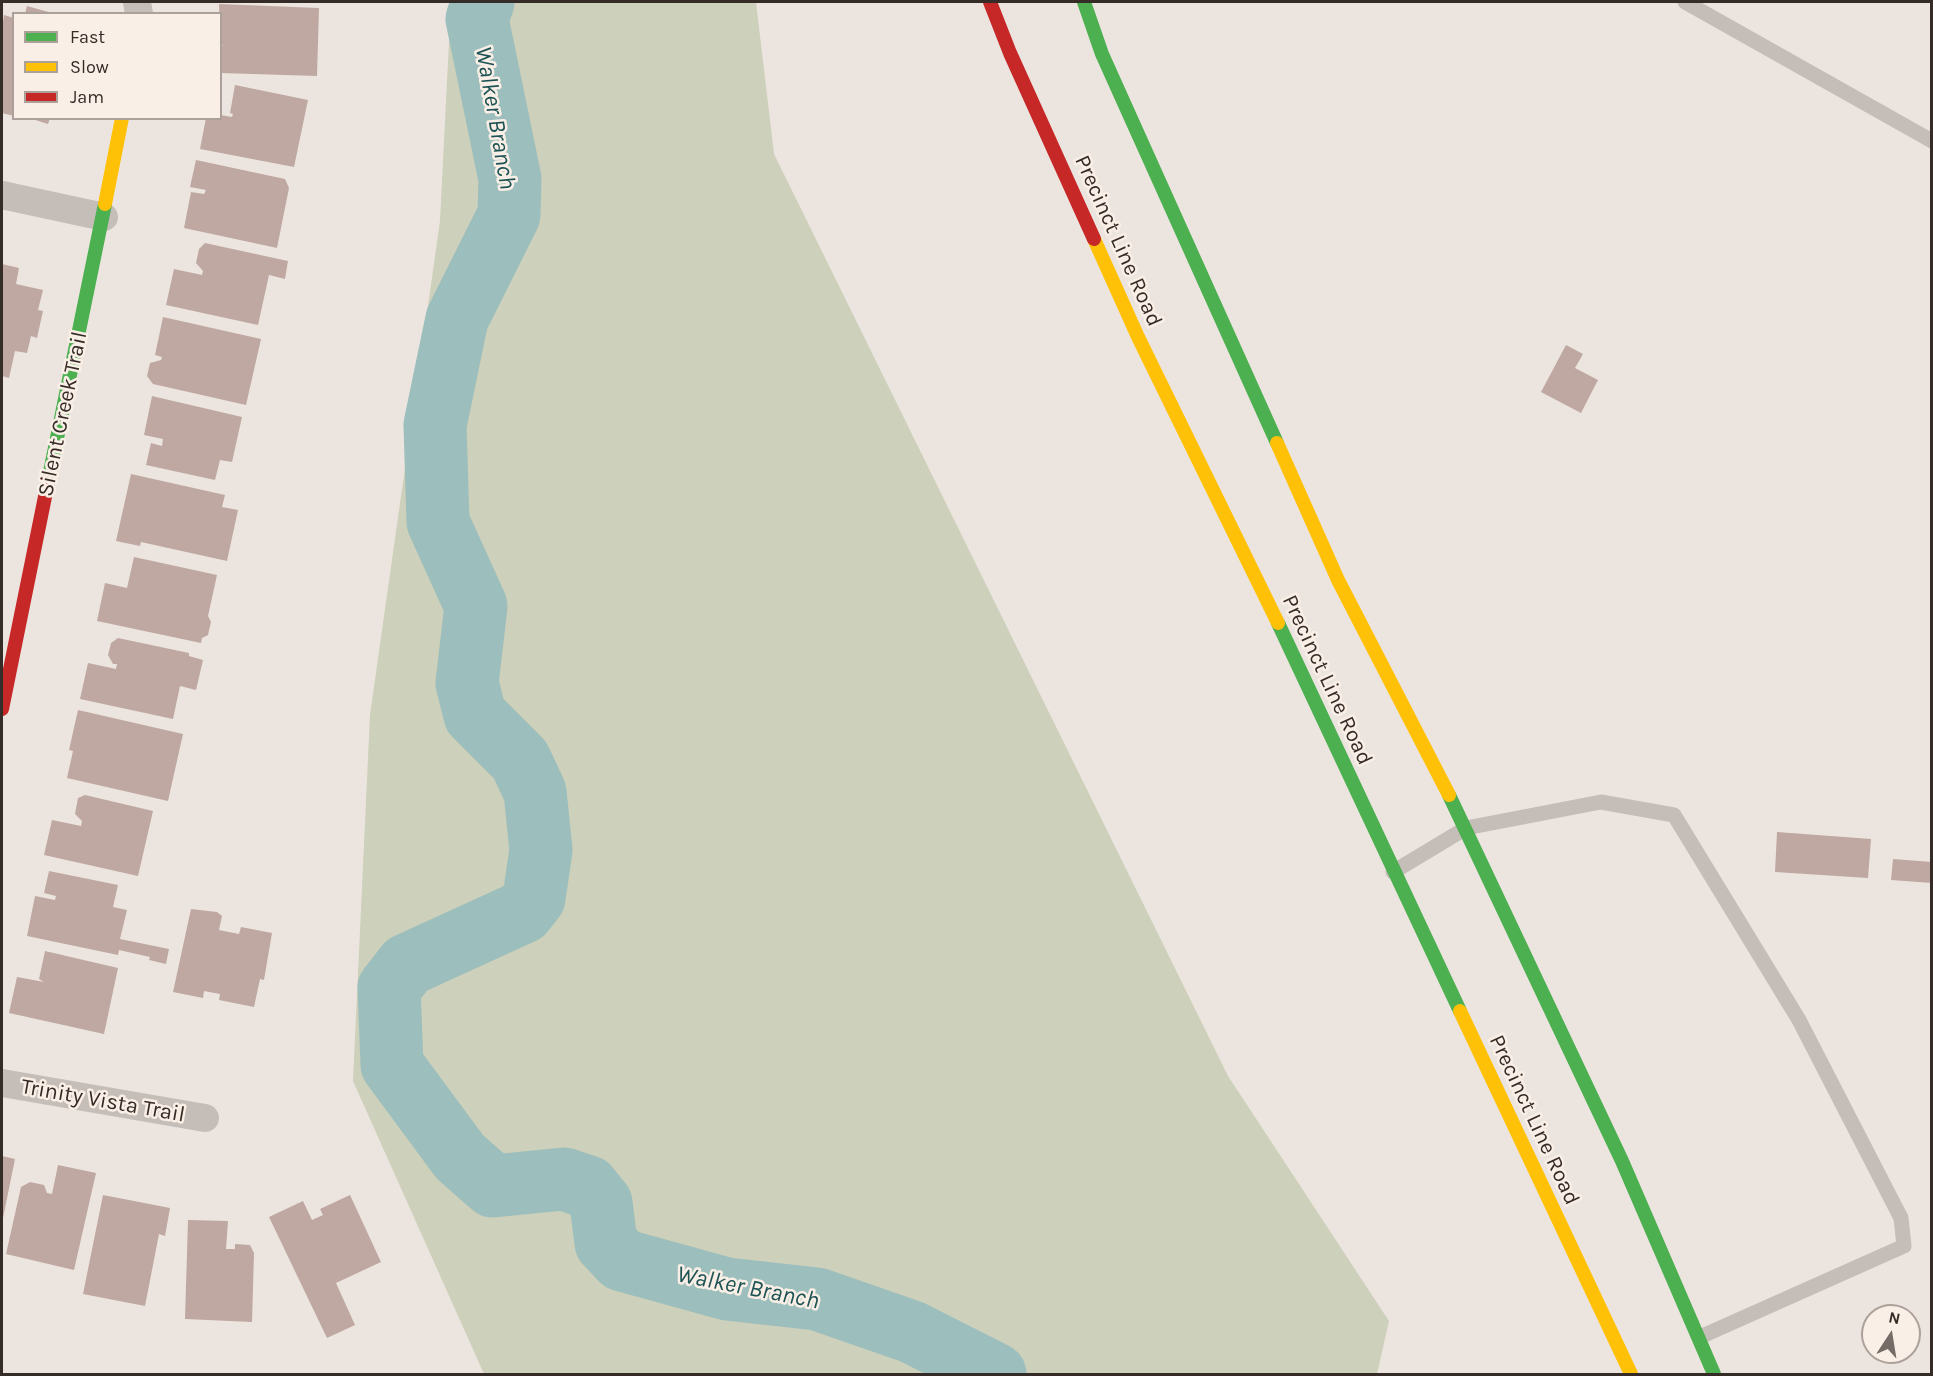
<!DOCTYPE html>
<html>
<head>
<meta charset="utf-8">
<style>
  body { margin:0 }
  #map { position:relative; width:1933px; height:1376px; overflow:hidden; background:#ece5df; font-family:Karla,sans-serif }
  canvas { display:block }
  .frame { position:absolute; inset:0; border:3px solid #352b27; pointer-events:none }
  .legend { position:absolute; left:12px; top:12px; width:210px; height:108px; box-sizing:border-box; background:#f9efe6; border:2px solid #aba19a; margin:0; padding:8px 10px; list-style:none; font-size:18px; color:#352b27 }
  .legend li { display:flex; align-items:center; gap:12px; height:30px }
  .legend b { width:30px; border:2px solid #aba19a }
  .north { position:absolute; left:1861px; top:1304px; width:60px; height:60px; box-sizing:border-box; background:#f9efe6; border:2px solid #aba19a; border-radius:50%; rotate:12deg; font-size:16px; font-weight:700; line-height:24px; text-align:center; color:#352b27 }
  .north::after { content:''; display:block; margin:auto; width:21px; height:27px; background:#756c67; clip-path:polygon(50% 0,100% 100%,50% 72%,0 100%) }
</style>
</head>
<body>
<div id="map">
<canvas width="1933" height="1376"></canvas>
<div class="frame"></div>
<ul class="legend">
<li><b style="height:8px;background:#4caf50"></b>Fast</li>
<li><b style="height:8px;background:#ffc107"></b>Slow</li>
<li><b style="height:8px;background:#c62828"></b>Jam</li>
</ul>
<div class="north">N</div>
</div>
<script>
const g = document.querySelector('canvas').getContext('2d');
g.lineJoin = 'round';
function fill(path, color) { g.fillStyle = color; g.fill(path, 'evenodd'); }
const shape = rows => new Path2D(rows.map(r => 'M' + r).join(''));
function trace(path, color, width, dash) { g.strokeStyle = color; g.lineWidth = width; g.lineCap = dash ? 'butt' : 'round'; g.setLineDash(dash || []); g.stroke(path); }
function drawText(font, color, halo, rows, align = 'center') {
  g.font = font + ' Karla,sans-serif'; g.lineWidth = 5; g.setLineDash([]); g.textBaseline = 'middle'; g.strokeStyle = halo; g.fillStyle = color; for (const [text, x, y, turn = 0] of rows) {
    g.save(); g.translate(x, y); g.rotate((+turn || 0) * Math.PI / 180); g.textAlign = isNaN(turn) ? turn : align; if (halo) g.strokeText(text, 0, 0); g.fillText(text, 0, 0); g.restore();
  }
}
fill(shape([
  [451,2,756,2,774,154,1228,1076,1389,1321,1377,1374,484,1374,353,1081,370,715,440,221]
]), '#cdd0ba');
trace(shape([
  [483,2,477,19,510,179,509,215,457,319,435,425,438,522,476,606,467,683,475,715,520,760,535,792,541,850,534,898,523,912,407,965,389,988,392,1065,460,1157,493,1186,564,1179,588,1187,601,1203,606,1243,622,1260,727,1289,817,1299,912,1332,995,1374]
]), '#9cbebc', 63);
fill(shape([
  [219,4,319,8,317,76,220,73,220,46,223,46,220,42],
  [27,6,52,13,52,14,25,14],
  [4,15,14,18,14,116,2,113,2,28],
  [235,85,308,100,294,167,200,149,206,118,220,118,220,115,232,117,233,114,230,113],
  [29,118,50,118,48,124],
  [196,160,285,179,289,188,277,248,184,228,191,192,204,194,206,190,190,187],
  [205,243,288,261,285,279,269,275,258,325,166,305,174,269,202,275,203,271,196,263,199,249],
  [2,264,19,268,16,284,43,290,38,310,43,311,37,338,31,336,27,353,15,351,9,378,2,376],
  [163,317,261,339,246,405,153,384,147,376,150,363,161,360,162,357,155,355],
  [1566,345,1583,354,1575,368,1598,380,1581,413,1541,392],
  [152,396,242,417,232,462,220,460,215,480,146,465,151,443,162,446,163,439,144,435],
  [131,474,225,495,222,507,238,510,227,561,141,542,140,546,116,541],
  [134,557,217,575,208,616,211,622,208,635,202,638,201,643,97,621,105,583,127,588],
  [118,638,189,653,189,656,203,660,196,690,180,686,173,719,80,699,88,663,116,669,117,664,113,664,108,655,111,643],
  [78,710,183,734,168,801,67,778,73,751,69,750],
  [85,795,153,811,138,876,44,855,52,820,81,826,82,821,75,814,78,798],
  [1777,832,1871,839,1868,878,1775,872],
  [1893,859,1932,862,1932,883,1891,880],
  [49,871,118,885,113,907,127,910,120,939,169,949,166,964,149,960,150,957,119,950,118,955,27,936,35,896,55,900,56,896,44,893],
  [191,909,217,912,222,916,219,930,239,934,241,927,272,933,264,980,260,979,254,1007,219,1000,220,994,204,991,203,998,173,992],
  [45,951,118,968,104,1034,9,1013,17,977,44,982,39,979],
  [2,1156,15,1159,3,1218,2,1218],
  [58,1165,96,1173,74,1270,6,1254,21,1187,30,1182,44,1185,47,1193,52,1194],
  [103,1195,170,1208,165,1236,159,1234,145,1306,83,1294],
  [350,1195,381,1262,336,1283,355,1325,327,1338,269,1217,303,1201,312,1220,323,1215,320,1209],
  [188,1220,228,1221,226,1249,235,1249,235,1244,250,1245,254,1253,252,1322,185,1319]
]), '#bfa8a1');
trace(shape([
  [1685,2,1932,141],
  [1393,872,1466,828,1601,802,1674,815,1799,1020,1901,1218,1904,1246,1700,1337]
]), '#c4bdb8', 15);
trace(shape([
  [137,2,139,14],
  [2,195,104,217],
  [2,1083,205,1118]
]), '#c4bdb8', 28);
trace(shape([
  [1084,2,1102,54,1277,443],
  [49,477,105,204],
  [1278,623,1460,1011],
  [1449,795,1622,1161,1714,1374]
]), '#4caf50', 14);
trace(shape([
  [105,204,122,118],
  [1094,239,1138,337,1278,623],
  [1277,443,1338,580,1449,795],
  [1460,1011,1631,1374]
]), '#ffc107', 14);
trace(shape([
  [990,2,1010,53,1094,239],
  [2,709,49,477]
]), '#c62828', 14);
drawText('22px', '#352b27', '#f9efe6', [
  ["Precinct Line Road",1118,241,66],
  ["Silent Creek Trail",63,414,-78],
  ["Precinct Line Road",1327,680,65],
  ["Trinity Vista Trail",103,1101,10],
  ["Precinct Line Road",1534,1120,65]
]);
drawText('italic 24px', '#1e5355', '#f9efe6', [
  ["Walker Branch",495,118,80],
  ["Walker Branch",748,1288,11]
]);
</script>
</body>
</html>
